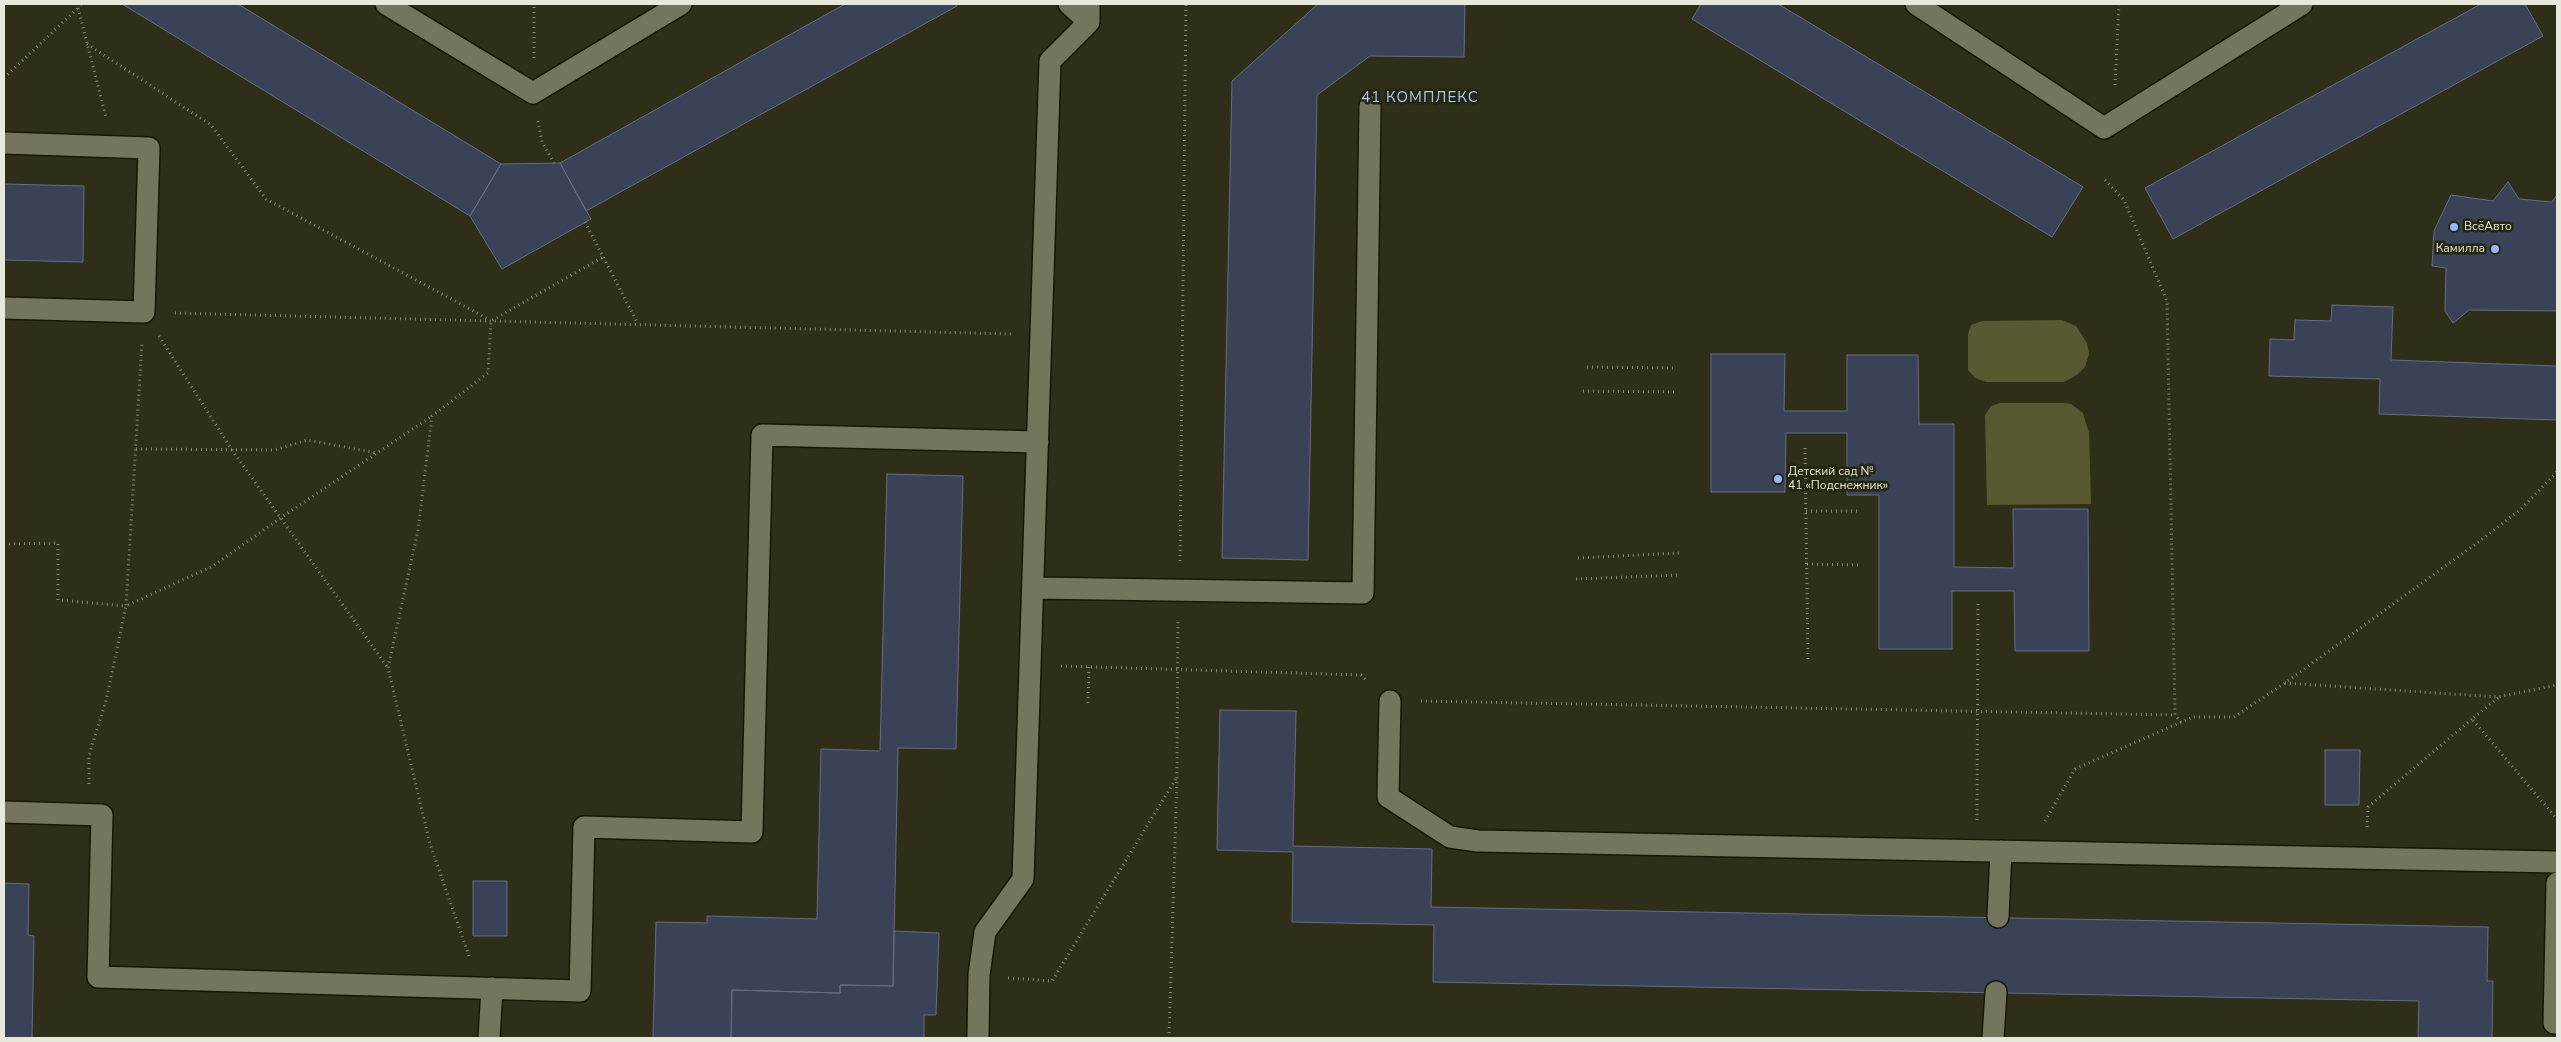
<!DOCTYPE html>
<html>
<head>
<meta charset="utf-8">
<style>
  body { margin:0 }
  #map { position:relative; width:2561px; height:1042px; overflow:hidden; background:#2f2f19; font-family:"Nunito Sans",sans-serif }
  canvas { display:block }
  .frame { position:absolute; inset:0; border:5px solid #e7e8da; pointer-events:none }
</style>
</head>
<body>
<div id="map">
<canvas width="2561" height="1042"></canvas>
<div class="frame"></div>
</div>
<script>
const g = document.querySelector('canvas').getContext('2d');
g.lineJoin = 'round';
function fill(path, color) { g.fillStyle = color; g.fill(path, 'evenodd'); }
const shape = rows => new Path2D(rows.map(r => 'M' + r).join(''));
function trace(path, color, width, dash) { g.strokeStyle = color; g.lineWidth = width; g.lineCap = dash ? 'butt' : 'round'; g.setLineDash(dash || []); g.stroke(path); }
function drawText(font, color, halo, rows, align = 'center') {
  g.font = font + ' "Nunito Sans",sans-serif'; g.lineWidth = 5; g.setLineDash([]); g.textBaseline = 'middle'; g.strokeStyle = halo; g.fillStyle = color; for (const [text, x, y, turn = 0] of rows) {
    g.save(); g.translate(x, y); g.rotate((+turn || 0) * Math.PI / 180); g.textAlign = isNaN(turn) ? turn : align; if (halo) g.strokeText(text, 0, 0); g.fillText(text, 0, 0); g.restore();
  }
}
fill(shape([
  [2062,320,2076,326,2087,343,2089,354,2085,367,2077,375,2064,382,1986,382,1975,378,1968,370,1968,334,1971,325,1982,321],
  [2000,403,2063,403,2071,404,2083,413,2089,433,2091,504,1987,505,1985,415,1991,406]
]), '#585930');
const building = shape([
  [122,4,238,4,501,164,470,216,122,4],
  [845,4,956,4,957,6,586,211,560,163,845,4],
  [1318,4,1465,4,1464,57,1370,56,1317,95,1308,560,1222,558,1232,81,1318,4],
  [1701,4,1778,4,2083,187,2052,237,1692,19,1701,4],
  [2525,4,2543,36,2173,239,2145,188,2481,4,2525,4],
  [560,163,591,219,502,269,470,216,501,164,560,163],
  [2508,182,2519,199,2552,202,2557,195,2557,311,2469,310,2453,323,2445,311,2446,268,2432,266,2434,231,2451,195,2493,201,2508,182],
  [4,184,84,186,83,262,4,260,4,184],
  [2332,305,2393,307,2391,360,2557,366,2557,420,2379,414,2380,379,2269,376,2270,339,2294,340,2295,320,2331,321,2332,305],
  [1711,354,1785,354,1784,411,1847,411,1847,355,1918,355,1919,424,1954,424,1954,567,2014,568,2013,509,2088,509,2089,651,2015,651,2014,591,1952,591,1952,649,1879,649,1879,495,1847,495,1847,433,1786,433,1785,492,1711,492,1711,354],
  [887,474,963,476,956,749,898,748,893,986,840,985,840,993,732,990,731,1038,653,1038,656,922,707,923,707,916,817,919,821,749,880,751,887,474],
  [1220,710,1296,711,1293,846,1432,849,1431,907,2488,927,2487,981,2493,981,2492,1038,2418,1038,2419,1001,1433,982,1434,925,1292,922,1293,852,1217,850,1220,710],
  [2325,750,2360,750,2359,805,2325,805,2325,750],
  [473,881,507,881,507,936,473,936,473,881],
  [4,883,29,884,28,935,34,936,32,1038,4,1038,4,883],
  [894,931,939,933,936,1015,924,1015,924,1038,731,1038,732,990,840,993,840,985,893,986,894,931]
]);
fill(building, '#394257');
trace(building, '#636e84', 1);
const lane = shape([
  [386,4,533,93,681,4],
  [1069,4,1089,22],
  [1916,4,2104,128,2302,4],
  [4,143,149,148,144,312,4,308],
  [1034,588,1363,593,1370,106],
  [1390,701,1388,797,1450,837,1478,841,2557,862],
  [4,812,102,815,98,977,580,991,584,827,752,832,762,435,1038,442],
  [2557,883,2554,1023,2557,1023],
  [1998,917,2001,851],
  [489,1038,492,988],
  [978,1038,979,975,985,932,1023,879,1050,61,1089,22,1089,4],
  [1993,1038,1996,992]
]);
trace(lane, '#171703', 24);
trace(shape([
  [81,4,78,8,106,117],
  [87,44,211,125,266,199,490,320],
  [534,58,534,4],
  [4,78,78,8],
  [2115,85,2119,4],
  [538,121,542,142,554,163],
  [2105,180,2124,200,2167,301,2175,715,2181,722],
  [585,222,638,324],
  [175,313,1011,334],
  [159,336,232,450,388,668],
  [1587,367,1677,368],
  [1583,391,1677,392],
  [1805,448,1808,663],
  [136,449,274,450,307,440,377,453],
  [1806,511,1859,511],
  [4,544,58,543,58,600,126,606,142,343],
  [1578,558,1679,553],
  [1180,561,1186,4],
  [1807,564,1861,565],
  [1576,579,1679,575],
  [1061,666,1361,675,1367,681],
  [2285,683,2498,697,2557,685],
  [2498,698,2472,719,2557,819],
  [1421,701,2175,715],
  [1088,703,1089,667],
  [89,784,89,755,106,701,126,606,213,566,282,517,432,416],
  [1977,820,1978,603],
  [2045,821,2075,769,2193,717,2234,717,2285,683,2481,540,2521,509,2557,472],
  [2367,827,2368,807,2472,719],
  [469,956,430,844,388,668,418,530,432,416,488,373,491,321,603,257],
  [1008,978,1052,981,1177,777],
  [1169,1038,1177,776,1178,619]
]), '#8b8b79', 3, [1, 4]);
trace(lane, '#74755c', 21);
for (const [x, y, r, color] of [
  [2454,227,5,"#97b6fd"],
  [2495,249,5,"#97b6fd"],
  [1778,479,5,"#97b6fd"]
]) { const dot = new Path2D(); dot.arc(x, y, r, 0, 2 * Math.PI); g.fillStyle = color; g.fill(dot); trace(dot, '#25260f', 2); }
drawText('12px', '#e7e8da', '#25260f', [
  ["ВсёАвто",2464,227],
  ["Камилла",2485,249,"right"],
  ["Детский сад №",1788,472],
  ["41 «Подснежник»",1788,486]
], 'left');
g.letterSpacing = '1px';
drawText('15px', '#aec6fb', '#25260f', [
  ["41 КОМПЛЕКС",1420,98]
]);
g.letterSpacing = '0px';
</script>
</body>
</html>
